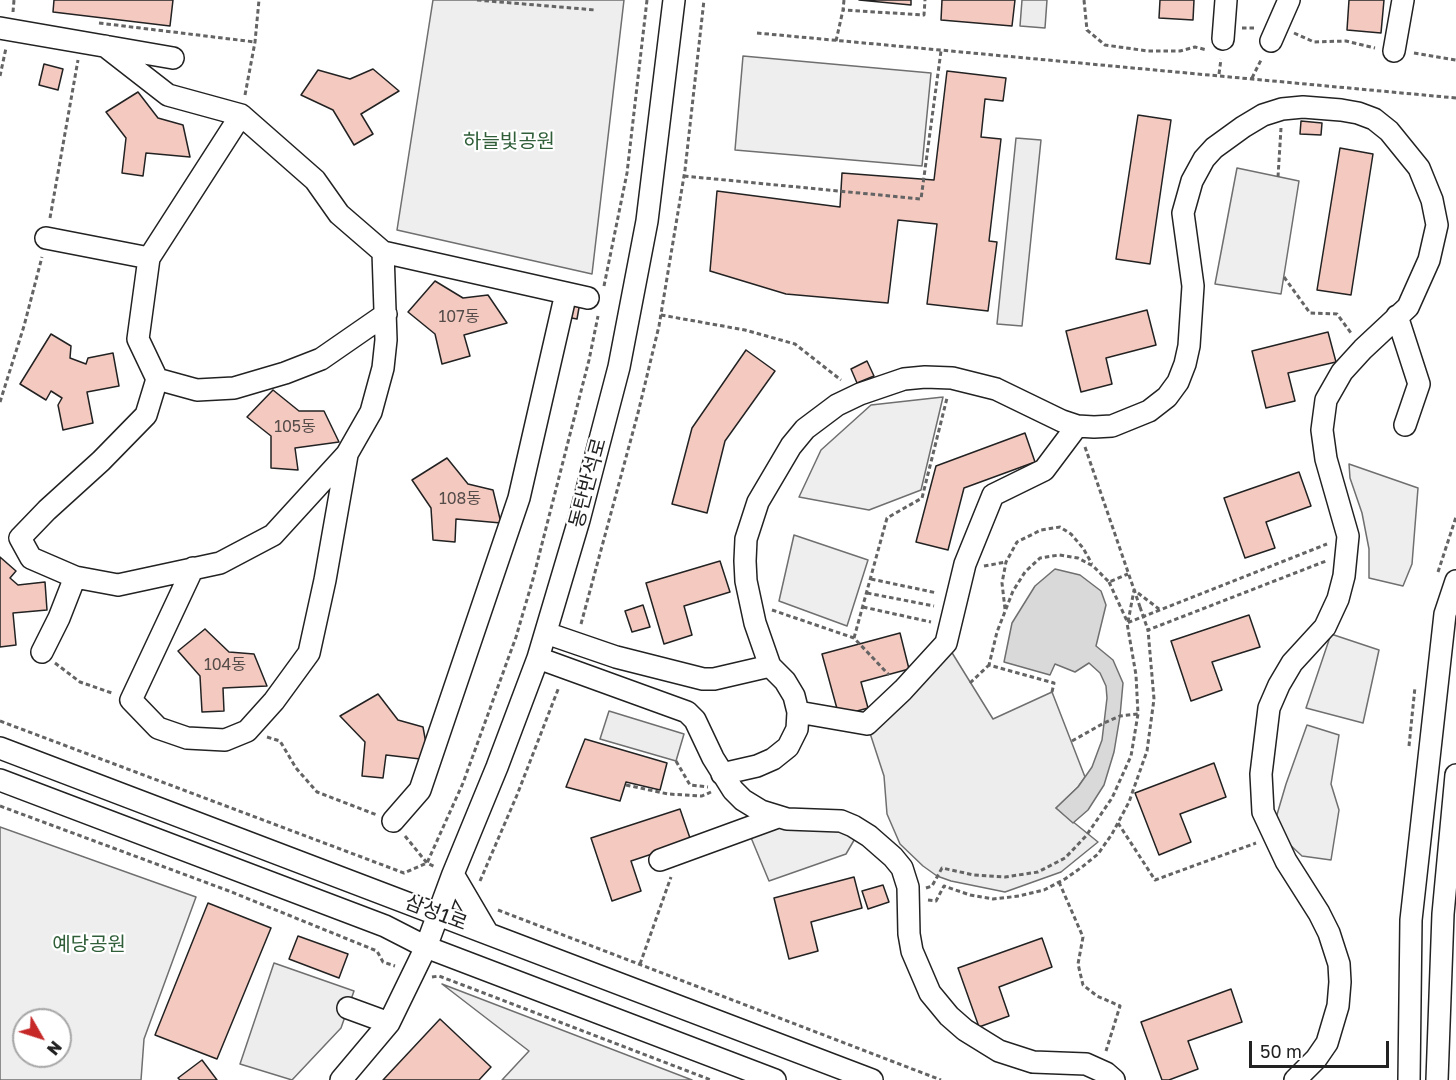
<!DOCTYPE html>
<html>
<head>
<meta charset="utf-8">
<style>
  body { margin:0 }
  #map { position:relative; width:1456px; height:1080px; overflow:hidden; background:#fff; font-family:"Golos Text",sans-serif }
  canvas { display:block }
  .north { position:absolute; left:12px; top:1008px; width:60px; height:60px; box-sizing:border-box; background:#fff; border:2px solid #a7a7a7; border-radius:50%; rotate:129deg; font-size:16px; font-weight:700; line-height:24px; text-align:center; color:#222 }
  .north::after { content:''; display:block; margin:auto; width:21px; height:27px; background:#c62828; clip-path:polygon(50% 0,100% 100%,50% 72%,0 100%) }
  .scale { position:absolute; left:1249px; top:1041px; width:140px; height:27px; box-sizing:border-box; border:3px solid #222; border-top:0; padding-left:8px; font-size:18px; line-height:21px; white-space:nowrap; color:#222; -webkit-text-stroke:4px #fff; paint-order:stroke }
</style>
</head>
<body>
<div id="map">
<canvas width="1456" height="1080"></canvas>
<div class="north">N</div>
<div class="scale">50 m</div>
</div>
<script>
const g = document.querySelector('canvas').getContext('2d');
g.lineJoin = 'round';
function fill(path, color) { g.fillStyle = color; g.fill(path, 'evenodd'); }
const shape = rows => new Path2D(rows.map(r => 'M' + r).join(''));
function trace(path, color, width, dash) { g.strokeStyle = color; g.lineWidth = width; g.lineCap = dash ? 'butt' : 'round'; g.setLineDash(dash || []); g.stroke(path); }
function drawText(font, color, halo, rows, align = 'center') {
  g.font = font + ' "Golos Text","Noto Sans KR",sans-serif'; g.lineWidth = 4.5; g.setLineDash([]); g.textBaseline = 'middle'; g.strokeStyle = halo; g.fillStyle = color; for (const [text, x, y, turn = 0] of rows) {
    g.save(); g.translate(x, y); g.rotate((+turn || 0) * Math.PI / 180); g.textAlign = isNaN(turn) ? turn : align; if (halo) g.strokeText(text, 0, 0); g.fillText(text, 0, 0); g.restore();
  }
}
const green = shape([
  [433,0,624,0,592,274,397,230,433,0],
  [743,56,931,73,922,166,735,150,743,56],
  [1237,168,1299,181,1281,294,1215,284,1237,168],
  [943,397,921,490,869,510,799,497,821,450,871,405,943,397],
  [1349,464,1418,488,1412,564,1403,586,1369,578,1369,549,1362,513,1350,478,1349,464],
  [794,535,868,560,847,626,779,601,794,535],
  [1331,634,1379,650,1363,723,1306,708,1331,634],
  [1307,725,1339,735,1331,784,1339,810,1331,860,1302,856,1287,842,1276,818,1286,784,1307,725],
  [778,817,860,830,846,854,769,881,747,828,778,817],
  [0,827,196,897,144,1039,141,1080,0,1080,0,827],
  [24,1020,60,1020,60,1056,24,1056,24,1020],
  [442,984,692,1080,502,1080,529,1051,442,984]
]);
fill(green, '#eee');
trace(green, '#6f6f6f', 1.5);
const parking = shape([
  [1022,0,1047,0,1045,28,1020,26,1022,0],
  [1016,138,1041,140,1022,326,997,324,1016,138],
  [946,643,993,719,1052,692,1085,777,1078,787,1056,808,1098,842,1061,872,1005,892,951,881,937,876,923,866,900,844,887,814,884,776,867,724,946,643],
  [609,711,684,734,676,761,600,739,609,711],
  [274,963,354,991,341,1028,292,1080,240,1064,274,963]
]);
fill(parking, '#ededed');
trace(parking, '#6f6f6f', 1.5);
const water = shape([
  [1055,569,1080,575,1101,591,1106,605,1096,646,1113,660,1123,683,1120,716,1114,752,1104,785,1088,810,1073,823,1056,808,1078,787,1092,767,1102,740,1107,698,1106,686,1100,673,1089,663,1075,672,1055,664,1050,675,1004,662,1012,623,1035,586,1055,569]
]);
fill(water, '#d9d9d9');
trace(water, '#6f6f6f', 1.5);
const building = shape([
  [54,0,173,0,170,26,53,12,54,0],
  [859,0,911,0,911,5,859,0],
  [942,0,1015,0,1012,26,941,20,942,0],
  [1160,0,1194,0,1193,20,1159,18,1160,0],
  [1349,0,1384,0,1381,33,1347,30,1349,0],
  [44,64,63,69,58,90,39,85,44,64],
  [373,69,399,91,361,114,373,134,354,145,333,110,301,95,318,70,350,79,373,69],
  [947,71,1006,78,1003,101,985,99,981,137,1001,139,989,241,997,242,988,311,927,304,937,224,898,220,888,303,786,294,710,271,717,191,840,207,842,173,934,180,947,71],
  [138,92,158,118,183,125,190,157,146,153,143,176,122,173,126,138,106,112,138,92],
  [1138,115,1171,120,1150,264,1116,259,1138,115],
  [1301,121,1322,123,1321,135,1300,134,1301,121],
  [1340,148,1373,154,1351,295,1317,290,1340,148],
  [435,281,463,298,488,295,507,323,464,335,470,356,442,364,435,334,408,312,435,281],
  [570,300,580,302,577,319,566,317,570,300],
  [1147,310,1156,345,1106,358,1112,384,1081,392,1066,331,1147,310],
  [1328,332,1336,362,1288,373,1295,401,1266,408,1252,351,1328,332],
  [51,334,71,346,70,358,86,364,88,358,113,353,119,386,87,392,93,423,63,430,58,405,62,398,51,391,46,400,20,384,51,334],
  [746,350,775,371,725,441,707,513,672,504,692,428,746,350],
  [867,361,874,376,857,383,851,369,867,361],
  [273,390,299,411,324,411,339,442,295,448,298,470,271,468,271,436,247,417,273,390],
  [1025,433,1035,462,964,488,948,550,916,542,936,466,1025,433],
  [447,458,468,484,493,490,501,523,456,519,455,542,433,540,431,508,412,480,447,458],
  [1299,472,1311,506,1266,522,1275,548,1245,558,1224,498,1299,472],
  [0,557,16,571,10,578,18,585,45,582,47,610,13,613,16,645,0,647,0,557],
  [720,561,730,592,684,606,692,635,664,644,646,583,720,561],
  [643,605,650,627,632,632,625,611,643,605],
  [1249,615,1260,647,1212,662,1222,690,1191,701,1171,641,1249,615],
  [205,629,229,652,254,654,267,686,223,688,224,711,202,712,200,676,178,651,205,629],
  [900,633,909,669,861,682,868,708,839,716,822,654,900,633],
  [378,694,398,720,423,727,429,760,386,755,383,778,362,776,365,742,340,716,378,694],
  [585,739,667,763,660,790,626,782,620,801,566,787,585,739],
  [1214,763,1226,797,1180,814,1191,842,1159,855,1135,793,1214,763],
  [680,809,691,841,631,861,641,891,612,901,591,838,680,809],
  [854,877,862,908,811,922,818,951,789,959,774,898,854,877],
  [883,885,889,902,868,909,862,891,883,885],
  [208,903,271,928,217,1059,155,1035,208,903],
  [298,936,348,954,339,978,289,959,298,936],
  [1042,938,1052,967,999,987,1009,1016,979,1027,958,968,1042,938],
  [1231,989,1242,1022,1188,1041,1198,1069,1169,1080,1162,1080,1141,1022,1231,989],
  [440,1019,491,1067,479,1080,383,1080,440,1019],
  [202,1060,217,1080,180,1080,178,1078,202,1060]
]);
fill(building, '#f3c9c0');
trace(building, '#222', 1.5);
const minor = shape([
  [0,28,173,58],
  [1223,39,1226,0],
  [1271,41,1289,0],
  [1394,51,1403,0],
  [46,238,149,258],
  [383,252,588,298],
  [1397,316,1419,384,1405,425],
  [157,379,197,390,234,388,285,373,321,359,386,314],
  [193,568,131,700,158,728,187,738,225,740,247,731,274,701,309,653,325,580,347,455],
  [75,577,118,585,220,563,273,535,347,454,371,412,383,368,386,340,383,252,339,214,315,180,241,115],
  [546,633,616,657,703,679,714,679,770,666],
  [42,652,59,618,75,577,31,558,20,538,47,510,101,461,146,415,157,379,138,339,149,258,241,115,168,95,105,46],
  [538,658,687,712,695,720,713,758,733,790,743,800,761,811,787,819,841,821,853,826,869,836,893,857,902,868,908,887,909,934,912,951,930,993,949,1016,965,1030,999,1051,1033,1062,1086,1064,1106,1073,1114,1080],
  [798,712,867,724,903,690,946,643,965,564,993,495,1044,470,1077,426],
  [0,748,872,1080],
  [722,774,757,766,773,759,788,747,797,729,798,712,794,696,785,681,770,666,755,623,746,581,745,561,746,539,758,502,791,446,805,429,837,405,860,394,904,379,925,377,952,378,996,389,1062,421,1077,426,1094,427,1112,426,1149,411,1167,397,1178,382,1185,364,1189,346,1193,286,1183,213,1192,181,1204,159,1214,148,1243,127,1263,115,1282,109,1303,107,1341,110,1358,113,1374,119,1389,131,1419,168,1432,200,1437,225,1429,260,1408,307,1363,349,1342,372,1326,400,1322,430,1326,459,1348,536,1344,576,1338,599,1325,627,1292,663,1279,685,1269,708,1261,774,1263,812,1286,861,1319,913,1329,933,1339,964,1340,982,1338,1006,1327,1043,1316,1059,1295,1080],
  [0,780,385,926,426,947,775,1080],
  [393,821,420,790,519,498,566,293],
  [660,860,778,817],
  [453,874,487,932],
  [348,1008,389,1023],
  [341,1080,389,1023,426,947,453,874,497,767,538,658,579,520,619,367,647,221,674,0],
  [1409,1080,1411,920,1445,614,1456,581],
  [1437,1080,1443,914,1456,775]
]);
trace(minor, '#222', 24);
trace(shape([
  [477,0,595,10],
  [844,0,843,10,924,15,925,0],
  [1084,0,1087,30,1105,45,1148,51,1180,51,1195,47,1207,50],
  [13,12,14,0],
  [99,23,255,42],
  [1242,28,1257,28],
  [757,33,1456,98],
  [1294,33,1314,42,1346,41,1375,48],
  [836,41,843,10],
  [1414,53,1456,60],
  [1219,74,1221,59],
  [0,76,6,48],
  [1252,78,1262,58],
  [245,95,255,42,259,0],
  [684,176,921,199,941,51],
  [1278,177,1281,128],
  [50,218,78,60],
  [1284,277,1310,313,1337,314,1351,333],
  [604,286,627,173,647,0],
  [661,315,745,330,795,344,841,380],
  [0,402,24,326,42,257],
  [1085,447,1140,607],
  [984,566,1006,562],
  [1438,572,1456,517],
  [871,579,937,593],
  [1109,582,1127,621],
  [867,593,934,606],
  [863,607,931,622],
  [1005,609,1002,583,1006,562,1017,542,1041,530,1060,527,1071,534,1083,548,1092,564],
  [772,610,854,638,889,675],
  [1128,622,1134,590,1159,609],
  [581,624,638,413,659,326,685,170,704,0],
  [854,638,887,518,922,498,947,398],
  [55,663,80,682,112,693],
  [970,683,989,665],
  [1052,692,1054,683,989,665,997,632,1013,591,1025,572,1040,558,1059,555,1078,558,1093,566,1109,582,1128,574],
  [0,721,404,873,427,863,463,783,516,637,533,579,589,360,598,316],
  [267,737,280,741,296,768,317,792,377,815],
  [1072,741,1104,723,1120,716,1138,714],
  [1409,746,1415,687],
  [676,761,690,785,708,787],
  [626,785,668,794,702,796,711,792],
  [0,806,229,891,377,951,383,962,395,966],
  [1118,823,1155,880,1256,843],
  [405,836,427,863,435,867],
  [480,881,517,795,559,687],
  [1059,882,1083,937,1078,964,1083,985,1097,996,1120,1006,1106,1051],
  [926,888,932,886,942,868,974,875,1005,877,1038,872,1065,858,1086,836,1112,798,1131,756,1138,714,1136,675,1127,623,1327,544],
  [928,900,936,901,944,886,970,895,993,899,1019,896,1044,890,1065,879,1082,867,1098,854,1112,834,1129,802,1147,751,1154,699,1148,630,1326,561],
  [498,910,941,1080],
  [640,964,671,877],
  [432,977,439,976,468,987,711,1080]
]), '#646464', 3, [4.5, 3]);
trace(minor, '#fff', 21);
trace(shape([
  [1140,607,1148,630]
]), '#646464', 3, [4.5, 3]);
drawText('16px', '#564c4a', null, [
  ["107동",459,317],
  ["105동",295,427],
  ["108동",460,499],
  ["104동",225,665]
]);
drawText('20px', '#2f5e38', '#fff', [
  ["하늘빛공원",509,142],
  ["예당공원",89,945]
]);
drawText('20px', '#222', '#fff', [
  ["동탄반석로",588,483,-75],
  ["삼성1로",436,913,21]
]);
</script>
</body>
</html>
